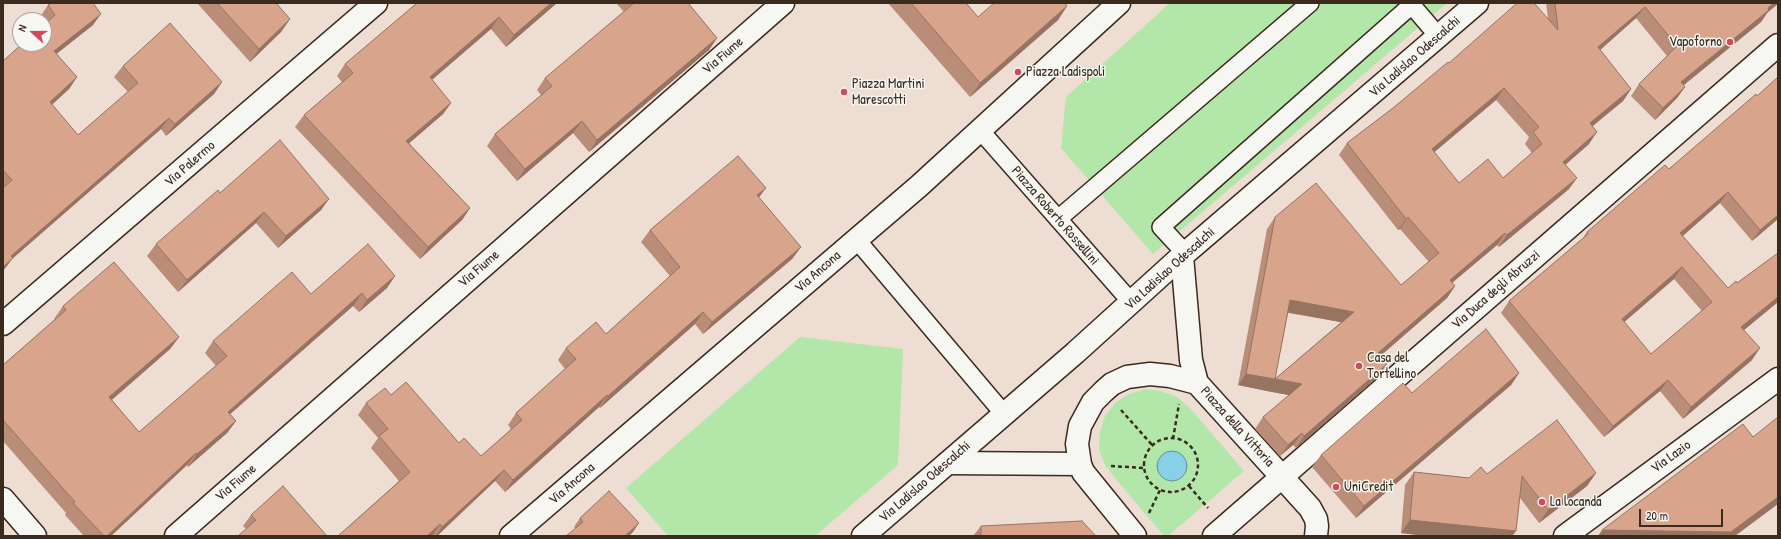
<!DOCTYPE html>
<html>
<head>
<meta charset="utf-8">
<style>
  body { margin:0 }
  #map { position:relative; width:1781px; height:539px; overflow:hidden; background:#edddd3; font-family:"Patrick Hand",sans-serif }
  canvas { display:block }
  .frame { position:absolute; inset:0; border:4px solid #3b2a1e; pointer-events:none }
  .north { position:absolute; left:12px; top:12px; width:40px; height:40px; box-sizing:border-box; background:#f6f6f2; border:1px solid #aba49d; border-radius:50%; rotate:291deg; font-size:11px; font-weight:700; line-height:16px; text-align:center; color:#3b2a1e }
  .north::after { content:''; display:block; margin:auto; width:14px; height:18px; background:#d1495b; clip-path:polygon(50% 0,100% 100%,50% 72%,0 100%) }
  .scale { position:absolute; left:1639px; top:509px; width:84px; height:18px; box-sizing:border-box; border:2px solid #3b2a1e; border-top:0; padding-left:5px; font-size:12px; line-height:14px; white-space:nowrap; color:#3b2a1e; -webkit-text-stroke:3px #f6f6f2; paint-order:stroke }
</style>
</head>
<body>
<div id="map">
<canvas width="1781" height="539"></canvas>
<div class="frame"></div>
<div class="north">N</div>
<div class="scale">20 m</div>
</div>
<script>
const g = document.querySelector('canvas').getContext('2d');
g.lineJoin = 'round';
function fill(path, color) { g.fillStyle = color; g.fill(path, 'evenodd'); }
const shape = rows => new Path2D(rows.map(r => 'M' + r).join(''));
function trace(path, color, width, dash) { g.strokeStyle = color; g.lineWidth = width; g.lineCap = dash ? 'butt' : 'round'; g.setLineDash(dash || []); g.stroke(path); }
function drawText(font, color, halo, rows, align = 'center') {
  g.font = font + ' "Patrick Hand",sans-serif'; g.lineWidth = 3; g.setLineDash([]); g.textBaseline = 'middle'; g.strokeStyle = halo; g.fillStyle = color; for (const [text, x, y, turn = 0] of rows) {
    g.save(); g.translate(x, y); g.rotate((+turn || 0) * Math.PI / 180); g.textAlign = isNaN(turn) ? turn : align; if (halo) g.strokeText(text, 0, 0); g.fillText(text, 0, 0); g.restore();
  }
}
fill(shape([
  [1170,3,1447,3,1153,254,1061,148,1066,97],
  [800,337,903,349,898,465,815,536,668,536,626,488],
  [1145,389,1161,391,1177,397,1189,407,1244,471,1168,536,1164,536,1115,478,1105,465,1099,449,1100,432,1105,416,1115,403,1129,394]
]), '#b2e7a9');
const water = shape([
  '1157 466a15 15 0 1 1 30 0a15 15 0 1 1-30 0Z'
]);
fill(water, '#87d0e8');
trace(water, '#698e97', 1);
const pedestrian = shape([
  [1410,3,1439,37],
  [979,129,1132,303],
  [1058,219,1310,3],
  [856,239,1004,414],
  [1186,254,1161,227,1414,3]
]);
const minor = shape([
  [1182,256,1191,360,1197,383],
  [3,324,376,3],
  [948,463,1080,464],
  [3,499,35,536],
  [176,536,783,3],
  [1135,536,1083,472,1080,464,1077,444,1080,426,1093,402,1104,391,1112,384,1127,377,1150,374,1170,376,1197,383,1310,508,1316,519,1317,526,1316,536],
  [1214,536,1778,45],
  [1565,536,1778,379]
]);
const tertiary = shape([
  [511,536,919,186,1119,3],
  [863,536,1075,353,1182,256,1477,3]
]);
trace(pedestrian, '#3b2a1e', 20);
trace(minor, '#3b2a1e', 25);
trace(tertiary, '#3b2a1e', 25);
trace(shape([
  [1121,410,1153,446],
  '1144 465a27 27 0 1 1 54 0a27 27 0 1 1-54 0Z',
  [1173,439,1179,404],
  [1111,466,1144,468],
  [1189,486,1208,508],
  [1149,513,1160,490]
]), '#3b2a1e', 2.5, [4, 3]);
trace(pedestrian, '#f6f6f2', 17);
trace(minor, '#f6f6f2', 22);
trace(tertiary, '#f6f6f2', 22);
fill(shape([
  [197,3,276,3,290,19,281,32,250,62],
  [417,3,557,3,506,47,491,29,432,80,451,103,443,114,409,143,470,208,462,220,420,259,295,127,304,115,342,82,337,76,345,64],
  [616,3,688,3,717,38,709,50,589,152,573,133,517,181,487,146,495,134,541,95,537,90,545,78,624,12],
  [888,3,966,3,978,17,1067,6,1058,20,970,97],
  [1546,3,1778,3,1767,13,1761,22,1683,85,1685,87,1677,98,1655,120,1631,96,1639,84,1667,56,1636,18,1600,50,1631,89,1623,101,1592,126,1589,144,1565,165,1569,189,1499,247,1497,245,1452,283,1455,286,1447,298,1380,356,1379,376,1296,448,1293,445,1280,456,1255,429,1263,417,1289,395,1267,391,1275,379,1341,322,1288,313,1275,379,1267,391,1238,385,1267,229,1275,217,1401,285,1429,262,1400,229,1398,230,1339,155,1347,143,1393,108,1449,63,1548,18],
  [1496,100,1529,137,1525,144,1532,153,1503,178,1459,183,1434,152],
  [48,5,93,25,56,54,77,77,69,89,52,105,78,135,128,92,114,77,123,66,222,82,214,94,166,136,161,129,12,259,3,271,3,61,45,24,44,23,44,20,42,20,40,17],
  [1778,77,1778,219,1752,241,1720,203,1683,236,1728,288,1737,283,1778,253,1778,302,1744,330,1752,360,1683,419,1660,391,1604,437,1501,313,1509,301,1582,239,1587,232,1669,169,1757,96],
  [1674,279,1702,311,1651,354,1624,322],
  [220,193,329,199,321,210,278,248,256,223,178,292,147,256,156,244],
  [759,198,801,247,792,259,703,334,695,324,600,408,599,407,505,492,495,481,437,536,338,536,399,481,371,448,378,438,358,415,366,403,391,395,459,443,481,456,511,429,508,425,516,413,565,369,558,360,566,348,606,334,670,276,641,242,650,230],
  [395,276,387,288,359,312,353,306,230,414,236,421,227,433,188,467,187,465,111,536,84,536,65,515,66,513,3,441,3,365,55,319,54,319,63,306,179,337,170,349,112,400,139,432,216,366,205,353,213,341,311,294],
  [1519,373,1511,385,1356,518,1312,467,1321,455,1412,393],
  [1414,472,1469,478,1487,474,1596,473,1587,486,1539,523,1520,498,1516,531,1512,536,1427,536,1401,533,1405,485],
  [251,515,327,536,246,529,243,526],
  [580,518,633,532,575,528,574,527],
  [981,526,1096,536,973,536]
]), '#ba8d78');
fill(shape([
  [551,3,557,3,506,47,514,35],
  [1774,3,1778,3,1778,4,1767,13,1761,22,1673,94,1681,82],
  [1067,6,1058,20,970,97,980,83],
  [1645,7,1636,18,1590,59,1598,47],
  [101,14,93,25,45,63,54,51],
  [499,17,491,29,421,89,430,77],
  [290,19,281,32,250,62,259,49],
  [717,38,709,50,589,152,597,140],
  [77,77,69,89,41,114,50,102],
  [222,82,214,94,166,136,175,124],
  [1685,87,1677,98,1655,120,1663,108],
  [1504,88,1496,100,1424,161,1432,149],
  [1631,89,1623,101,1582,135,1590,123],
  [451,103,443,114,398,153,406,141],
  [169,118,161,129,12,259,3,271,3,266,11,256],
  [582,121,573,133,517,181,525,169],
  [1597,132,1589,144,1555,174,1563,162],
  [1577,178,1569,189,1499,247,1507,235],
  [766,188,757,200,757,195],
  [1728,192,1720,203,1672,245,1680,233],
  [329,199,321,210,278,248,286,236],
  [470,208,462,220,420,259,428,247],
  [264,212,256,223,178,292,187,280],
  [1778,215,1778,219,1752,241,1760,230],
  [1408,217,1400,229,1398,230,1406,219],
  [1505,233,1497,245,1441,292,1450,280],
  [801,247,792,259,703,334,712,322],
  [1682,267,1674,279,1614,331,1622,319],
  [395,276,387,288,359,312,367,300],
  [1455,286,1447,298,1370,365,1378,353],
  [362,293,353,306,219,424,228,412],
  [1778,297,1778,302,1733,339,1741,327],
  [1290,300,1354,312,1345,323,1282,311],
  [703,312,695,324,600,408,608,396],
  [179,337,170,349,101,409,109,397],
  [1760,348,1752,360,1683,419,1691,407],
  [1387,364,1379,376,1296,448,1304,436],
  [1519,373,1511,385,1356,518,1364,506],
  [1246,374,1275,379,1267,391,1238,385],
  [1275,379,1302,384,1294,396,1267,391],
  [1668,380,1660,391,1604,437,1613,426],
  [607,395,599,407,505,492,513,480],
  [236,421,227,433,188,467,197,454],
  [1302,433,1293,445,1280,456,1288,445],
  [196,453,187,465,111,536,107,536],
  [504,470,495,481,437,536,436,536,442,527],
  [1596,473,1587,486,1539,523,1548,510],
  [1778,497,1778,504,1735,536,1598,536,1602,530],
  [1410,520,1516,531,1512,536,1427,536,1401,533],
  [639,523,633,532,629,536,625,536],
  [440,524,432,536,427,536]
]), '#977362');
const building = shape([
  [51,3,93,3,101,14,54,51,77,77,50,102,78,135,138,83,123,66,170,23,222,82,175,124,169,118,11,256,13,258,3,267,3,188,12,180,3,170,3,61,22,44,44,44,44,25,55,15,48,5,51,3],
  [217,3,276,3,290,19,259,49,217,3],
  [417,3,551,3,514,35,499,17,430,77,451,103,406,141,470,208,428,247,304,115,353,73,345,64,417,3],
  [634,3,688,3,717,38,597,140,582,121,525,169,495,134,552,86,545,78,634,3],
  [911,3,966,3,978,17,994,3,1065,3,1067,6,980,83,911,3],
  [1517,3,1534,3,1558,30,1555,3,1774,3,1768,8,1769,10,1681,82,1685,87,1663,108,1639,84,1677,46,1645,7,1598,47,1631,89,1590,123,1597,132,1563,162,1577,178,1507,235,1505,233,1450,280,1455,286,1378,353,1387,364,1304,436,1302,433,1288,445,1263,417,1302,384,1275,379,1354,312,1290,300,1275,379,1246,374,1275,217,1316,183,1401,285,1439,253,1408,217,1406,219,1347,143,1393,108,1448,62,1449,63,1517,3],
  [1504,88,1539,127,1533,132,1542,144,1503,178,1488,159,1459,183,1432,149,1504,88],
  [1778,77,1778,215,1760,230,1728,192,1680,233,1728,288,1736,281,1737,283,1778,253,1778,297,1741,327,1760,348,1691,407,1668,380,1613,426,1509,301,1588,234,1587,232,1665,165,1669,169,1756,94,1757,96,1778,77],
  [1682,267,1712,302,1651,354,1622,319,1682,267],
  [280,140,329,199,286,236,264,212,187,280,156,244,218,190,220,193,280,140],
  [738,156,766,188,757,195,801,247,712,322,703,312,608,396,607,395,513,480,504,470,442,527,440,524,427,536,338,536,410,472,379,436,388,429,366,403,385,388,391,395,406,382,459,443,464,438,481,456,522,420,516,413,576,359,566,348,596,322,606,334,680,267,650,230,738,156],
  [368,244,395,276,367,300,362,293,228,412,236,421,197,454,196,453,107,536,104,536,73,503,75,502,3,420,3,365,66,310,63,306,114,262,179,337,109,397,139,432,227,356,213,341,292,272,311,294,368,244],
  [1486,329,1519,373,1364,506,1321,455,1403,383,1412,393,1486,329],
  [1778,417,1778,497,1731,532,1602,530,1743,424,1753,437,1778,417],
  [1557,420,1596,473,1548,510,1522,476,1516,531,1410,520,1414,472,1469,478,1481,467,1487,474,1557,420],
  [283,486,327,536,238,536,256,520,251,515,283,486],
  [609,491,639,523,625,536,566,536,583,522,580,518,609,491],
  [1082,521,1096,536,981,536,981,526,1082,521]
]);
fill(building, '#d8a48c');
trace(building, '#977362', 1);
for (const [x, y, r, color] of [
  [1730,42,4,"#d1495b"],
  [1018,72,4,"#d1495b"],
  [844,92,4,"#d1495b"],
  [1359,366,4,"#d1495b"],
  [1336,487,4,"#d1495b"],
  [1542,502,4,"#d1495b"]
]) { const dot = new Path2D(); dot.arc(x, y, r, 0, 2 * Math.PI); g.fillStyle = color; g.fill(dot); trace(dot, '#f6f6f2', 1.5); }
drawText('14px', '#3b2a1e', '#f6f6f2', [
  ["Vapoforno",1722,42,"right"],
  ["Piazza Ladispoli",1026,72],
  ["Piazza Martini",852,84],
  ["Marescotti",852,100],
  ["Casa del",1367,358],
  ["Tortellino",1367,374],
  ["UniCredit",1344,487],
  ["La locanda",1550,502]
], 'left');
drawText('14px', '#3b2a1e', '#f6f6f2', [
  ["Via Fiume",723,56,-41],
  ["Via Ladislao Odescalchi",1415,57,-41],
  ["Via Palermo",190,164,-41],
  ["Piazza Roberto Rossellini",1055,216,49],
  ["Via Fiume",479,269,-41],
  ["Via Ladislao Odescalchi",1170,269,-42],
  ["Via Ancona",818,272,-41],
  ["Via Duca degli Abruzzi",1496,290,-41],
  ["Piazza della Vittoria",1237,427,48],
  ["Via Lazio",1671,457,-36],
  ["Via Ladislao Odescalchi",925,482,-41],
  ["Via Fiume",236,483,-41],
  ["Via Ancona",572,484,-41]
]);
</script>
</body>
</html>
